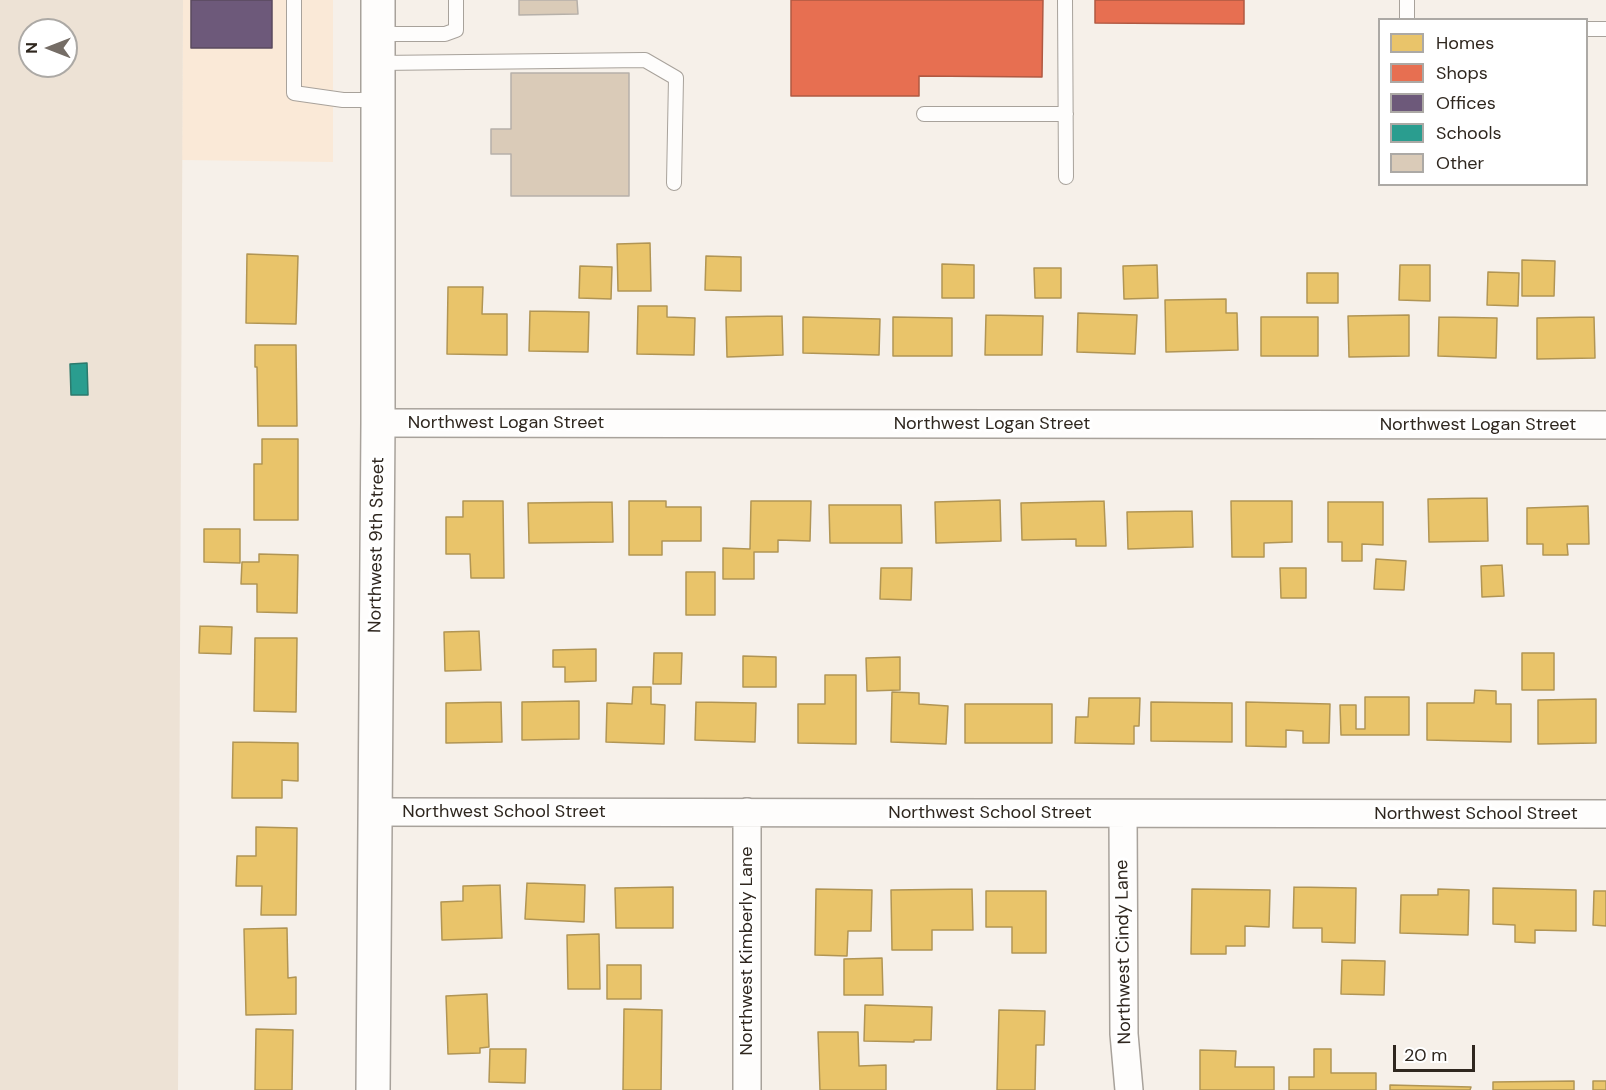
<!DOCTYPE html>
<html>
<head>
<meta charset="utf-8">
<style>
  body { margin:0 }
  #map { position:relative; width:1606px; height:1090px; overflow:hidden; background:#f6f0e9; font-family:"DM Sans",sans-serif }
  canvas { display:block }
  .legend { position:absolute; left:1378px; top:18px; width:210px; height:168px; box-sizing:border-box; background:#fff; border:2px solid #aca9a5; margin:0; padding:8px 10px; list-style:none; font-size:18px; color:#2f271f }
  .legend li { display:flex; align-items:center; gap:12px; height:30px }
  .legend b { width:30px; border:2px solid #aca9a5 }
  .north { position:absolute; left:18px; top:18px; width:60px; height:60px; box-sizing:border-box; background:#fff; border:2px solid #aca9a5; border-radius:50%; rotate:270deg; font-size:16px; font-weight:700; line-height:24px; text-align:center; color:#2f271f }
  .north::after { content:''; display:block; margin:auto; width:21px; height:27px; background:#756d66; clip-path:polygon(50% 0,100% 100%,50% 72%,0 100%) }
  .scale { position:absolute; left:1393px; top:1045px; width:82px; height:27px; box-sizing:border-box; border:3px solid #2f271f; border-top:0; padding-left:8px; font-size:18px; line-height:21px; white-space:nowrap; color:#2f271f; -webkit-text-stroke:4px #fff; paint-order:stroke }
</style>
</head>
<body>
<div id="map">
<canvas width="1606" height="1090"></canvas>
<ul class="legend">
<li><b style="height:16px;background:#e9c46a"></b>Homes</li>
<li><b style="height:16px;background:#e76f51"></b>Shops</li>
<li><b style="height:16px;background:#6d597a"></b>Offices</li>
<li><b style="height:16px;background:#2a9d8f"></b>Schools</li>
<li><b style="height:16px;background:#dacbb8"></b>Other</li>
</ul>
<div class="north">N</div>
<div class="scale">20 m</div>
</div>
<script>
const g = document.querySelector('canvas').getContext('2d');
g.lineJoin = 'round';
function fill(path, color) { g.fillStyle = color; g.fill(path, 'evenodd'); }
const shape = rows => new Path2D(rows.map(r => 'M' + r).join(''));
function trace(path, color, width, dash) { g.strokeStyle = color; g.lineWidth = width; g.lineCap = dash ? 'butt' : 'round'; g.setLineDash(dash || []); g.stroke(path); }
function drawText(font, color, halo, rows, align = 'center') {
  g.font = font + ' "DM Sans",sans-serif'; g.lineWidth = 6; g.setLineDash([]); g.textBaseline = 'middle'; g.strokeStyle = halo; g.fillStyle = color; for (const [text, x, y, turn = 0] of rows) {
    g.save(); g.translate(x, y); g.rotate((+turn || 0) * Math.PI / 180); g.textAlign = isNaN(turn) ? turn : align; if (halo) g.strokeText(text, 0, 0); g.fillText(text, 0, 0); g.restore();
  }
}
fill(shape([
  [183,0,333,0,333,162,182,160]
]), '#fae9d7');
fill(shape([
  [0,0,183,0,178,1090,0,1090],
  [30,30,66,30,66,66,30,66]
]), '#ede2d5');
const homes = shape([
  [650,243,651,291,618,291,617,244,650,243],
  [247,254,298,256,296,324,246,323,247,254],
  [706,256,741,257,741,291,705,290,706,256],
  [1522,260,1555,261,1554,296,1522,296,1522,260],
  [942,264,974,265,974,298,942,298,942,264],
  [1157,265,1158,298,1124,299,1123,266,1157,265],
  [1400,265,1430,265,1430,301,1399,300,1400,265],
  [580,266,612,267,611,299,579,298,580,266],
  [1034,268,1061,268,1061,298,1035,298,1034,268],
  [1488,272,1519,273,1518,306,1487,305,1488,272],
  [1307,273,1338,273,1338,303,1307,303,1307,273],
  [448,287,483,287,482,314,507,314,507,355,447,354,448,287],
  [1226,299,1226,313,1237,313,1238,350,1166,352,1165,300,1226,299],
  [638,306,667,306,667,317,695,318,694,355,637,354,638,306],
  [530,311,589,312,588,352,529,351,530,311],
  [1078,313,1137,315,1135,354,1077,352,1078,313],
  [986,315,1043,316,1042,355,985,355,986,315],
  [1409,315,1409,356,1349,357,1348,316,1409,315],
  [782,316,783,355,727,357,726,317,782,316],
  [803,317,880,319,879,355,803,353,803,317],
  [893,317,952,318,952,356,893,356,893,317],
  [1261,317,1318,317,1318,356,1261,356,1261,317],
  [1439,317,1497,318,1496,358,1438,356,1439,317],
  [1594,317,1595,358,1537,359,1537,318,1594,317],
  [255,345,296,345,297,426,258,426,257,367,255,367,255,345],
  [262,439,298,439,298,520,254,520,254,464,262,464,262,439],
  [1487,498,1488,541,1429,542,1428,499,1487,498],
  [1000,500,1001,541,936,543,935,502,1000,500],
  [463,501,503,501,504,578,471,578,470,554,446,554,446,517,463,517,463,501],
  [629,501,666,501,666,507,701,507,701,541,662,541,662,555,629,555,629,501],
  [751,501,811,501,810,541,778,540,778,552,754,552,754,579,723,579,723,548,750,549,751,501],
  [1104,501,1106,546,1076,546,1076,539,1022,540,1021,503,1104,501],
  [1231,501,1292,501,1292,542,1264,543,1264,557,1232,557,1231,501],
  [612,502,613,542,529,543,528,503,612,502],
  [1328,502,1383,502,1383,545,1362,544,1362,561,1342,561,1342,542,1328,542,1328,502],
  [829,505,901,505,902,543,830,543,829,505],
  [1588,506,1589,544,1567,544,1568,555,1543,555,1543,544,1527,544,1527,508,1588,506],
  [1192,511,1193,547,1128,549,1127,512,1192,511],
  [204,529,240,529,240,563,204,562,204,529],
  [259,554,298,555,297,613,257,612,257,584,241,584,242,562,259,562,259,554],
  [1376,559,1406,561,1404,590,1374,589,1376,559],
  [1502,565,1504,596,1482,597,1481,566,1502,565],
  [881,568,912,568,911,600,880,599,881,568],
  [1280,568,1306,568,1306,598,1281,598,1280,568],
  [686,572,715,572,715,615,686,615,686,572],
  [200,626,232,627,231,654,199,653,200,626],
  [479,631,481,670,445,671,444,632,479,631],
  [255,638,297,638,296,712,254,711,255,638],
  [596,649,596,681,565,682,565,667,553,667,553,650,596,649],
  [654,653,682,653,681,684,653,684,654,653],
  [1522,653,1554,653,1554,690,1522,690,1522,653],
  [743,656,776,657,776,687,743,687,743,656],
  [900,657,900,690,867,691,866,658,900,657],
  [825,675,856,675,856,744,798,743,798,704,825,704,825,675],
  [633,687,651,687,651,704,665,705,664,744,606,742,607,703,632,704,633,687],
  [1475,690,1496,691,1496,704,1511,704,1511,742,1427,740,1427,703,1474,703,1475,690],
  [892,692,919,693,919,704,948,706,946,744,891,742,892,692],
  [1365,697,1409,697,1409,735,1341,735,1340,705,1356,705,1356,729,1365,729,1365,697],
  [1089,698,1140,698,1139,726,1134,726,1134,744,1075,743,1076,717,1088,717,1089,698],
  [1596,699,1596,743,1538,744,1538,700,1596,699],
  [579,701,579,739,522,740,522,702,579,701],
  [501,702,502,742,446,743,446,703,501,702],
  [696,702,756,703,755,742,695,740,696,702],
  [1151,702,1232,703,1232,742,1151,741,1151,702],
  [1246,702,1330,704,1329,743,1303,743,1303,731,1286,730,1286,747,1246,746,1246,702],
  [965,704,1052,704,1052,743,965,743,965,704],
  [233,742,298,743,298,781,282,780,282,798,232,798,233,742],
  [256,827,297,828,296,915,261,915,262,886,236,886,237,856,256,856,256,827],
  [527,883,585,885,584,922,525,919,527,883],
  [500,885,502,938,442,940,441,902,463,901,463,886,500,885],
  [673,887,673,928,616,928,615,888,673,887],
  [1294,887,1356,888,1355,943,1322,942,1322,928,1293,928,1294,887],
  [1493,888,1576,890,1576,931,1535,930,1535,943,1515,942,1515,925,1493,924,1493,888],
  [816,889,872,890,871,931,848,931,847,956,815,955,816,889],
  [972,889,973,930,932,930,932,950,892,950,891,890,972,889],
  [1192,889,1270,890,1269,927,1245,926,1245,946,1226,946,1226,954,1191,954,1192,889],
  [1438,889,1469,890,1468,935,1400,933,1401,895,1438,895,1438,889],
  [986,891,1046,891,1046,953,1012,953,1012,927,986,927,986,891],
  [1594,891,1606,891,1606,926,1593,925,1594,891],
  [287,928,288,978,296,977,296,1014,246,1015,244,929,287,928],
  [599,934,600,989,568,989,567,935,599,934],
  [882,958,883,995,844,995,844,959,882,958],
  [1342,960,1385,961,1384,995,1341,994,1342,960],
  [607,965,641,965,641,999,607,999,607,965],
  [487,994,489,1047,480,1048,480,1053,448,1054,446,996,487,994],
  [865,1005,932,1007,931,1040,914,1040,914,1042,864,1041,865,1005],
  [624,1009,662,1010,661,1090,623,1090,624,1009],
  [999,1010,1045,1011,1044,1045,1036,1045,1035,1090,997,1090,999,1010],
  [256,1029,293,1030,292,1090,255,1090,256,1029],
  [818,1032,858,1032,859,1066,886,1065,886,1090,820,1090,818,1032],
  [490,1049,526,1049,525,1083,489,1082,490,1049],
  [1314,1049,1331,1049,1331,1073,1376,1073,1376,1090,1289,1090,1289,1077,1314,1077,1314,1049],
  [1200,1050,1236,1051,1235,1067,1274,1067,1274,1090,1200,1090,1200,1050],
  [1574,1081,1574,1090,1493,1090,1493,1082,1574,1081],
  [1593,1081,1606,1081,1606,1090,1593,1090,1593,1081],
  [1390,1085,1471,1087,1470,1090,1390,1090,1390,1085]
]);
fill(homes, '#e9c46a');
trace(homes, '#b19554', 1.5);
const shops = shape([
  [791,0,1043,0,1042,77,919,76,919,96,791,96,791,0],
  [1095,0,1244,0,1244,24,1095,23,1095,0]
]);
fill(shops, '#e76f51');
trace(shops, '#b05942', 1.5);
const offices = shape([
  [191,0,272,0,272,48,191,48,191,0]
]);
fill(offices, '#6d597a');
trace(offices, '#5a4a5f', 1.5);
const schools = shape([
  [87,363,88,395,71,395,70,364,87,363]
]);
fill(schools, '#2a9d8f');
trace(schools, '#2c7a6d', 1.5);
const building = shape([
  [519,0,577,0,578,14,519,15,519,0],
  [511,73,629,73,629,196,511,196,511,154,491,154,491,129,511,129,511,73]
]);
fill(building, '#dacbb8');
trace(building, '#b6b0a9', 1.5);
const service = shape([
  [294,0,294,93,343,100,378,100],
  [1065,0,1066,177],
  [1407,20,1407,0],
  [1586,29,1606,29],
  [379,34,445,34,456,30,456,0],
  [379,63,645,60,676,78,674,183],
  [924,114,1066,114]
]);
const minor = shape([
  [378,423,1606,425],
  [375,812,1606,814],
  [1123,814,1124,1034,1129,1090],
  [747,1090,747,812]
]);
const tertiary = shape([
  [373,1090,378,423,378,0]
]);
trace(service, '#a8a29b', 16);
trace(minor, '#a8a29b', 30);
trace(tertiary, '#a8a29b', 36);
trace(service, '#fefdfc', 14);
trace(minor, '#fefdfc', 27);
trace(tertiary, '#fefdfc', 33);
drawText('18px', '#2f271f', '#fff', [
  ["Northwest Logan Street",506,423],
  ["Northwest Logan Street",992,424],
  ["Northwest Logan Street",1478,425],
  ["Northwest 9th Street",377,545,-89],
  ["Northwest School Street",504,812],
  ["Northwest School Street",990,813],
  ["Northwest School Street",1476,814],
  ["Northwest Kimberly Lane",747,951,-90],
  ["Northwest Cindy Lane",1124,952,-91]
]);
</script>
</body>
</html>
